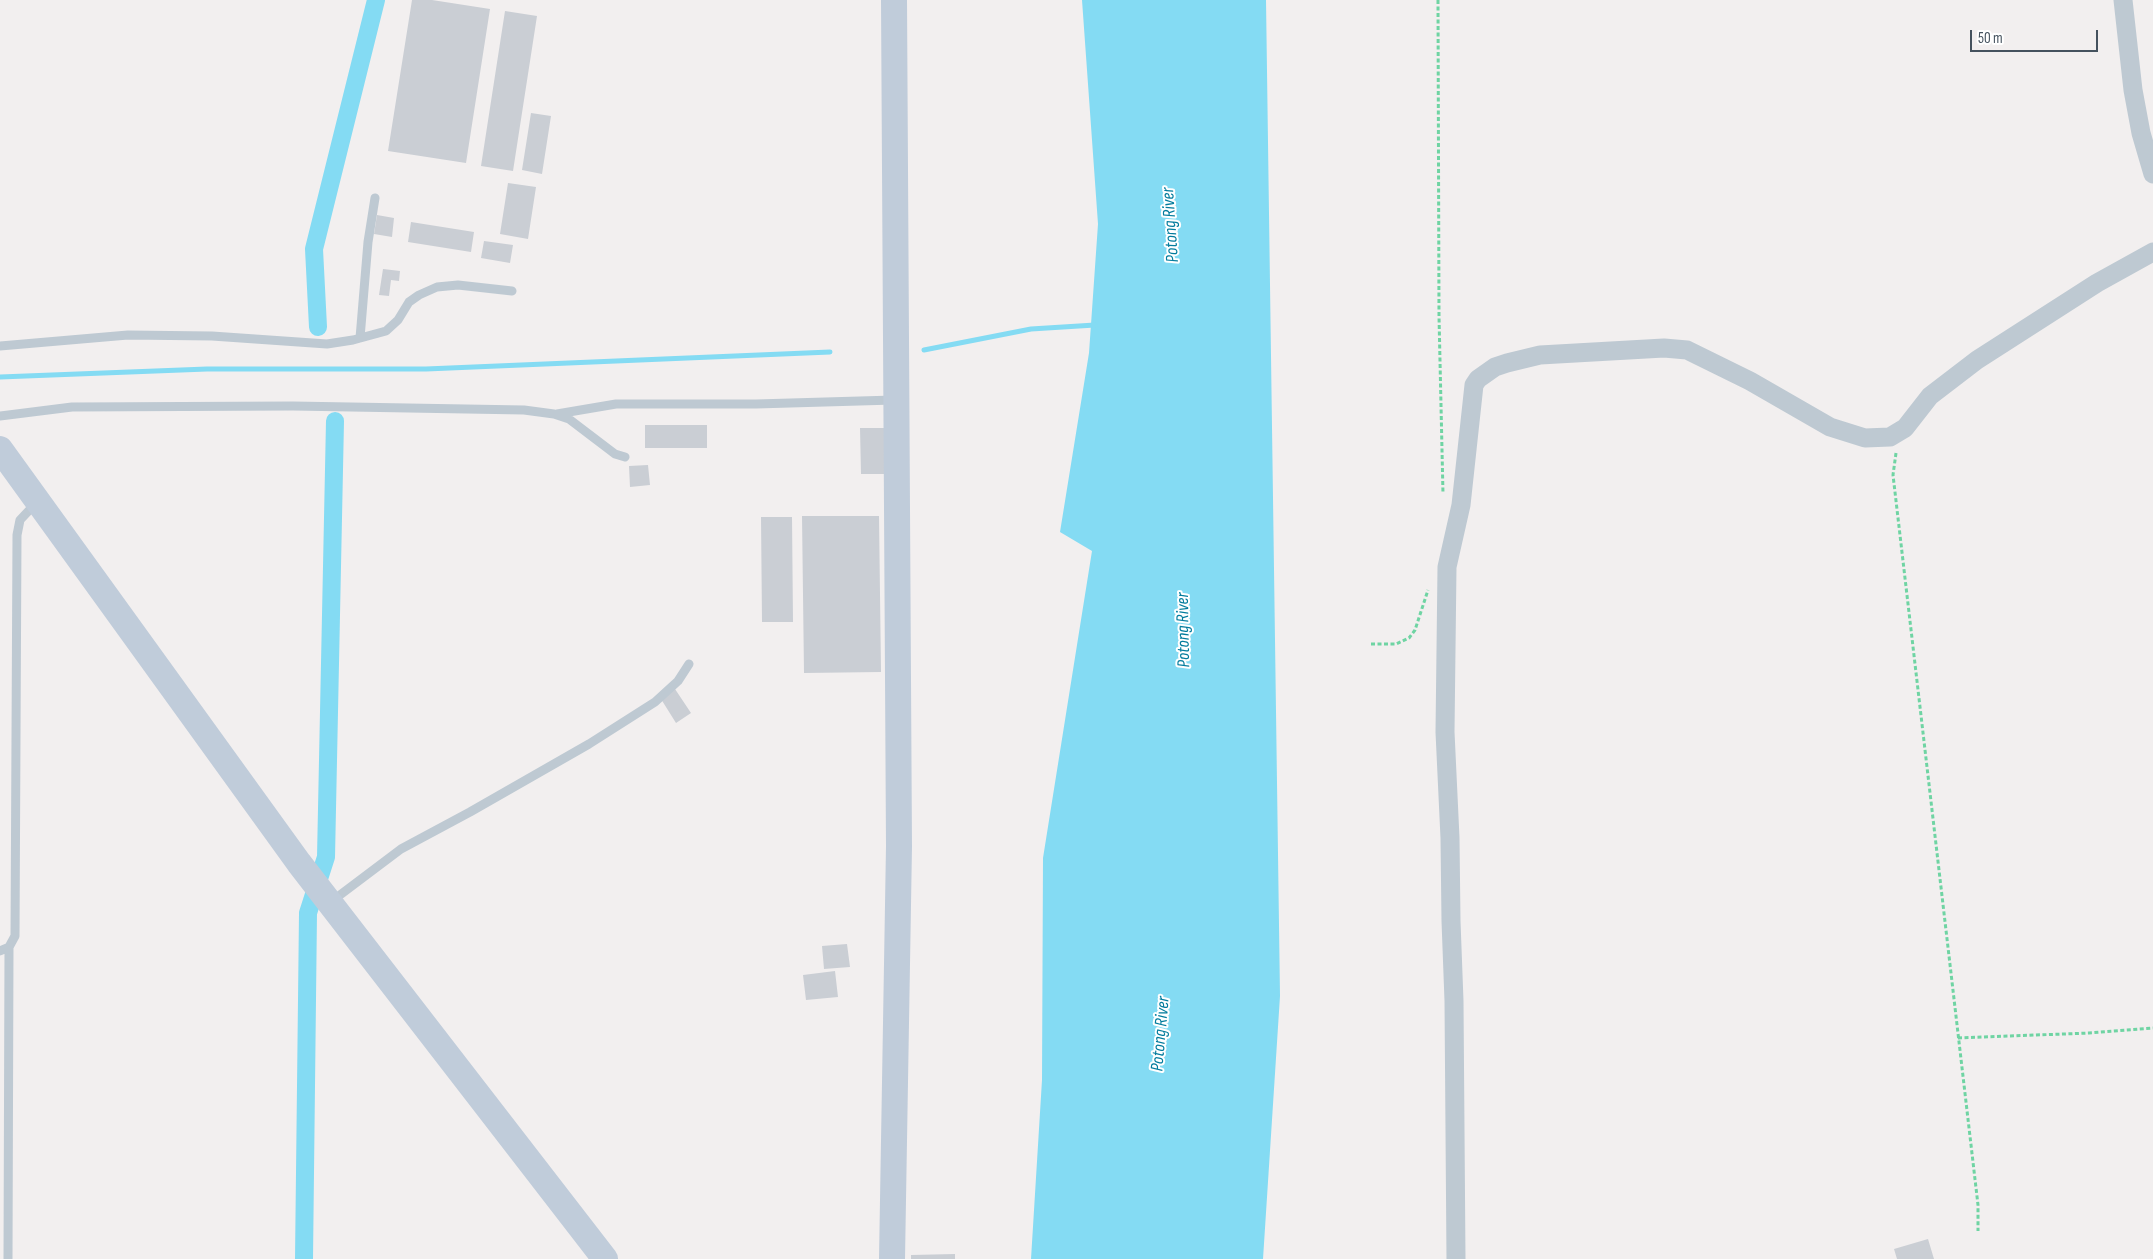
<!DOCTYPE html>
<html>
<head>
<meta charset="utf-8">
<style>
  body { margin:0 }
  #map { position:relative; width:2153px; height:1259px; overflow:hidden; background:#f2efef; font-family:"Sofia Sans Condensed",sans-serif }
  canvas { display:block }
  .scale { position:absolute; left:1970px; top:30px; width:128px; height:22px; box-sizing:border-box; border:2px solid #45525e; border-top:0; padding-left:6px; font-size:15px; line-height:18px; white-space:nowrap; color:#45525e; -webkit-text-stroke:4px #fff; paint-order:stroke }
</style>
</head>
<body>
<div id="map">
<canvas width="2153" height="1259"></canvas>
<div class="scale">50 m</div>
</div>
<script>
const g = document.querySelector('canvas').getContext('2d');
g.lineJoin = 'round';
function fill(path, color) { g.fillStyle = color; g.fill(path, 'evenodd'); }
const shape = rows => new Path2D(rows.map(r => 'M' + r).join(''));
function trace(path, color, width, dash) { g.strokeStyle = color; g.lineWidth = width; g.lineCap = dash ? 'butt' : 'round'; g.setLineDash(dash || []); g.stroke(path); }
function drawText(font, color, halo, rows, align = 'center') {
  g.font = font + ' "Sofia Sans Condensed",sans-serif'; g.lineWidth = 4; g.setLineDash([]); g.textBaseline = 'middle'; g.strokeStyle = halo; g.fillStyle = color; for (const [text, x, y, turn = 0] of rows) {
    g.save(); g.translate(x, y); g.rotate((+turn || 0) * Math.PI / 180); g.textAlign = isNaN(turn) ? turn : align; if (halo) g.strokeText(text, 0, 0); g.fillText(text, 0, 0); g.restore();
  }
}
fill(shape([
  [1082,0,1266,0,1280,996,1263,1259,1031,1259,1042,1080,1043,858,1092,551,1060,532,1089,353,1098,224]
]), '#84dbf3');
trace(shape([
  [924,350,1031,329,1095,325],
  [0,377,207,369,426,369,830,352]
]), '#84dbf3', 5);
trace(shape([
  [318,327,314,249,376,0],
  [304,1259,308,913,326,857,335,421]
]), '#84dbf3', 18);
fill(shape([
  [412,0,432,0,490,9,466,163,388,151],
  [505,11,537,16,513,171,481,166],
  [531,113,551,116,542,174,522,170],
  [508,183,536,187,528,239,500,234],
  [377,215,394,218,392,237,374,234],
  [411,222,474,232,471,252,408,242],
  [484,241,513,245,510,263,481,258],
  [383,269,400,271,399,281,391,280,389,296,379,295],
  [645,425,707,425,707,448,645,448],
  [860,428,885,428,886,474,861,474],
  [648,465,650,485,630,487,629,466],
  [802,516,879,516,881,672,804,673],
  [761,517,792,517,793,622,762,622],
  [675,689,691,713,676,723,661,699],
  [847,944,850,967,824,969,822,946],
  [835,971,838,997,806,1000,803,975],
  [1928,1239,1934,1259,1897,1259,1894,1249],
  [955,1254,955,1259,911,1259,911,1255]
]), '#caced4');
trace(shape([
  [1438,0,1439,316,1443,494],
  [1896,453,1893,475,1978,1205,1978,1231],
  [1371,644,1396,644,1409,638,1415,630,1428,590],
  [1958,1038,2089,1033,2153,1028]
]), '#6fd4a3', 3, [4, 2.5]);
trace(shape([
  [360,338,368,242,375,198],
  [0,346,128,335,212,336,327,344,353,340,386,331,398,320,409,302,419,295,437,287,458,285,512,291],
  [557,414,616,404,756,404,894,400],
  [0,416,72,407,293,406,524,410,554,414,569,419,615,454,625,457],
  [332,901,401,849,470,812,589,744,655,702,678,681,689,664],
  [0,951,9,947,15,936,17,535,20,520,36,503],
  [8,1259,9,947]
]), '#bec9d2', 9);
trace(shape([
  [2123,0,2133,90,2141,133,2153,174],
  [1456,1259,1454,1001,1451,921,1450,838,1445,732,1447,567,1461,505,1474,385,1478,379,1495,367,1507,363,1540,355,1664,348,1687,350,1750,381,1830,427,1865,438,1890,437,1905,428,1930,396,1977,360,2097,283,2153,252]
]), '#bec9d2', 19);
trace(shape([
  [0,449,299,863,605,1259],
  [892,1259,899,846,894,0]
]), '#c0ccda', 26);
drawText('italic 18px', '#037c9d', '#fff', [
  ["Potong River",1171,225,-94],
  ["Potong River",1184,630,-91],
  ["Potong River",1161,1034,-85]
]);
</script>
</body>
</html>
